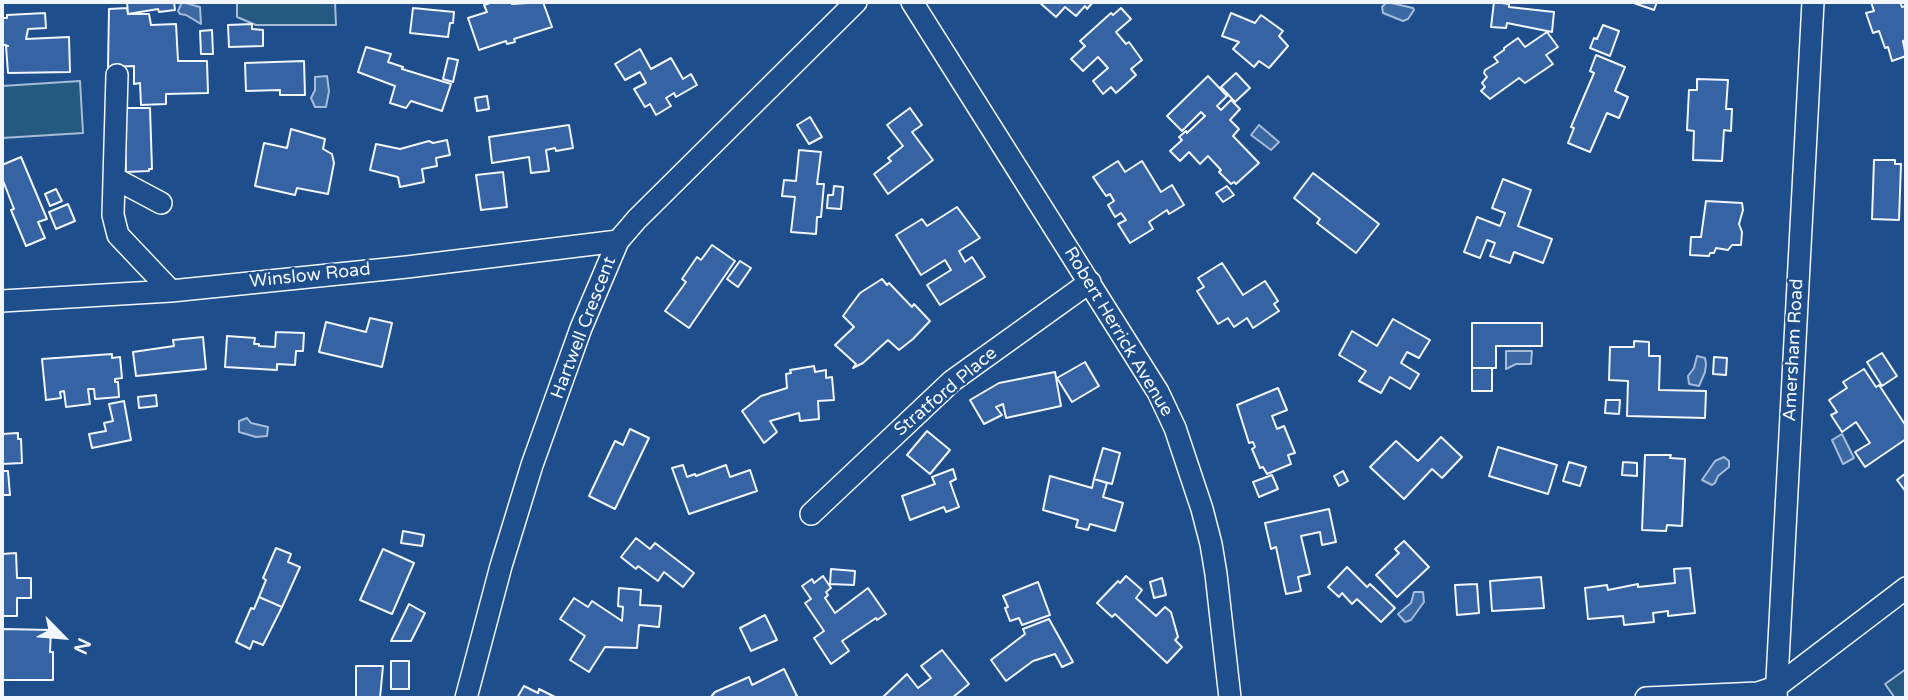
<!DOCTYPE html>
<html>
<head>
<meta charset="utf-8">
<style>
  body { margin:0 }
  #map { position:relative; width:1908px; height:700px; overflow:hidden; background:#1f4e8c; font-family:"Varela Round",sans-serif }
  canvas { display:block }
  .frame { position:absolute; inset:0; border:4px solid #f2f6ff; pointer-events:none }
  .north { position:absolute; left:28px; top:602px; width:70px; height:70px; -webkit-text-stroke:5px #1f4e8c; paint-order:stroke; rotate:115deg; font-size:19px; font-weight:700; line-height:28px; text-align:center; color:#f2f6ff }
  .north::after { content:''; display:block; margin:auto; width:24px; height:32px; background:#f2f6ff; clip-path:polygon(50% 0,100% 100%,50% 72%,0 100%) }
</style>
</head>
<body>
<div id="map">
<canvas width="1908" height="700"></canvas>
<div class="frame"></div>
<div class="north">N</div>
</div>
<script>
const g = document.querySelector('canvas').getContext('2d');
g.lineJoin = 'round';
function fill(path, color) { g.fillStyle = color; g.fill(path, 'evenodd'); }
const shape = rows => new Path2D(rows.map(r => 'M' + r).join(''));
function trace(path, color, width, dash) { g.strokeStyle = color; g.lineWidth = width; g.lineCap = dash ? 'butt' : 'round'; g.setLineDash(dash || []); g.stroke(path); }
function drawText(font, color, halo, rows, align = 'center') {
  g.font = font + ' "Varela Round",sans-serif'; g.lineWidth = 5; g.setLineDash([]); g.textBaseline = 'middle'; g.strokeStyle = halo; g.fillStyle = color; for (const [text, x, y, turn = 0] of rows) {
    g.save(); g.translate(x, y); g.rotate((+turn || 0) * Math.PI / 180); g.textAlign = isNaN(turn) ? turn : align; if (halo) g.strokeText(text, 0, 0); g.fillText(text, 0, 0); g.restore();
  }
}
const green = shape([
  [237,2,335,2,336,25,256,25,237,17,237,2],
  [80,81,83,133,2,138,2,86,80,81],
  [1906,669,1906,698,1895,698,1885,684,1906,669]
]);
fill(green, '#245a82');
trace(green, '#a8bbd7', 2);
const water = shape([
  [182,2,200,7,201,24,186,15,180,14,178,11,182,2],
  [1387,2,1413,8,1414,10,1408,19,1403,21,1383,13,1382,7,1387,2],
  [327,76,329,91,326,107,315,107,311,98,315,90,315,77,327,76],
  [1259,125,1279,142,1271,150,1251,135,1259,125],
  [1506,351,1532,351,1531,364,1516,364,1506,369,1506,351],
  [1697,356,1705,358,1706,364,1705,372,1699,386,1689,384,1688,376,1694,368,1697,356],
  [247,418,251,423,268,427,267,436,256,437,239,432,239,421,247,418],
  [1842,434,1854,458,1843,464,1832,440,1842,434],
  [1724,457,1729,461,1729,467,1718,476,1715,483,1712,485,1702,480,1715,461,1724,457],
  [1414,592,1423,592,1424,602,1411,620,1405,622,1398,614,1411,603,1414,592]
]);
fill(water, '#3b69a3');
trace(water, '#a8bbd7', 2);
const building = shape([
  [127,2,174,2,175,10,159,12,158,9,128,14,127,2],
  [493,2,511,2,512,4,543,2,552,27,514,39,515,42,507,44,506,41,479,50,468,18,487,12,484,5,493,2],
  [1039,2,1093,2,1087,9,1085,6,1076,16,1065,7,1056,17,1039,2],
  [1494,2,1509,4,1509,7,1554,12,1552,32,1507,23,1506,28,1491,27,1494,2],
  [1631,2,1657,2,1654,10,1631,2],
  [1871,2,1900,2,1902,7,1906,6,1906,40,1903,41,1906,56,1892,61,1888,47,1885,48,1879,31,1873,33,1866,13,1874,11,1871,2],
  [127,8,128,14,149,14,151,25,176,24,178,61,207,61,208,93,166,94,166,104,141,105,140,83,134,84,134,66,108,67,109,9,127,8],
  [413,8,454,12,453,23,450,23,448,37,410,33,413,8],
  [1121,8,1131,19,1116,32,1126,44,1129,42,1142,60,1131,69,1136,75,1116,93,1111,87,1103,94,1093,81,1108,68,1098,57,1083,71,1071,59,1085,46,1080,41,1111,13,1113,15,1121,8],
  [45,13,46,28,28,29,26,39,69,37,70,72,8,73,6,46,8,46,2,44,2,18,7,18,7,15,45,13],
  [1231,13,1255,23,1261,15,1283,31,1279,36,1288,46,1269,68,1259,61,1254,67,1233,49,1239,42,1222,36,1231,13],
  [252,24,252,29,263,30,263,46,229,47,228,25,252,24],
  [1603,25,1619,31,1610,56,1590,48,1594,38,1597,39,1603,25],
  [212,30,213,54,201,54,200,31,212,30],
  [1547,32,1558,47,1546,55,1553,64,1525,83,1519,78,1490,99,1481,91,1485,87,1482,83,1487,77,1484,73,1485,70,1498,62,1494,57,1504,50,1504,48,1518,38,1525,47,1547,32],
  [366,47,391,54,388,62,403,67,402,69,451,84,442,111,411,101,406,108,390,103,395,86,358,72,366,47],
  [640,49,651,69,671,58,683,79,691,74,697,85,676,97,674,93,666,98,671,106,656,115,650,104,645,107,634,89,646,83,640,72,625,80,615,64,640,49],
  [1596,55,1625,67,1615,91,1628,97,1619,118,1607,113,1590,152,1568,143,1574,128,1571,127,1594,73,1590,71,1596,55],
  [448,58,458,60,453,82,443,79,448,58],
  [304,61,305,95,280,95,280,90,246,91,245,63,304,61],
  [1236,73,1250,88,1235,102,1221,87,1236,73],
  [1208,76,1227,96,1217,106,1221,110,1231,100,1240,109,1230,120,1239,129,1233,136,1259,163,1236,184,1234,182,1231,184,1219,172,1221,170,1208,156,1200,164,1189,152,1180,161,1170,151,1182,140,1179,137,1186,131,1187,133,1205,116,1201,112,1182,131,1167,116,1208,76],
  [1697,79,1728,80,1726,109,1732,109,1731,131,1724,130,1722,161,1693,160,1694,131,1687,130,1689,90,1697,90,1697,79],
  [487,96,489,109,477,111,475,98,487,96],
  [124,108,150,108,152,169,149,169,149,171,126,172,124,108],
  [910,108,922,125,912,132,933,160,888,194,874,174,891,161,888,158,903,146,887,125,910,108],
  [810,117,822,137,809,144,797,125,810,117],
  [569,125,573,148,556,151,555,148,546,150,549,171,531,173,529,157,492,163,489,137,569,125],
  [291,129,325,139,323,149,332,154,334,163,328,194,297,188,295,195,255,186,264,143,287,148,291,129],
  [447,140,450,155,436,158,437,166,422,169,424,182,400,187,398,177,370,170,376,144,400,149,429,141,433,143,447,140],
  [799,150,821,152,817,184,824,184,821,217,817,217,816,234,791,232,795,197,782,196,784,180,796,181,799,150],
  [21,157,47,219,38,222,45,238,26,246,11,210,14,209,2,178,2,165,21,157],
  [1874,160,1895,160,1895,164,1901,164,1899,220,1872,219,1874,160],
  [1118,161,1125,172,1142,161,1161,192,1172,185,1184,205,1169,214,1167,210,1149,222,1153,229,1130,243,1118,224,1126,220,1121,213,1115,217,1108,205,1114,201,1110,194,1106,196,1093,177,1118,161],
  [503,172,507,207,481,210,476,175,503,172],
  [1313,173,1379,224,1356,253,1317,223,1320,219,1294,198,1313,173],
  [1503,179,1531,190,1518,226,1552,239,1543,263,1514,252,1510,263,1490,256,1495,243,1487,240,1480,258,1464,252,1477,217,1500,226,1505,213,1492,208,1503,179],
  [834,186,843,187,841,209,827,208,828,195,833,195,834,186],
  [1227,186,1234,195,1223,202,1216,193,1227,186],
  [56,189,62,201,50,206,45,194,56,189],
  [1706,201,1742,203,1743,210,1739,224,1742,232,1741,245,1732,245,1728,250,1716,248,1714,253,1710,253,1709,256,1690,255,1691,237,1701,237,1706,201],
  [68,204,75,221,56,229,49,212,68,204],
  [957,207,980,238,959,251,965,262,972,257,985,277,940,305,927,285,951,270,945,260,921,275,896,235,922,219,927,226,957,207],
  [712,245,735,261,689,328,665,311,686,282,682,279,697,257,701,260,712,245],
  [740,261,751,268,738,287,727,279,740,261],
  [1222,263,1243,295,1265,281,1278,301,1274,304,1279,311,1253,328,1247,318,1234,327,1228,318,1218,324,1197,291,1204,287,1198,278,1222,263],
  [882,279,887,285,889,283,912,307,914,304,930,321,913,339,899,350,888,340,863,363,853,368,856,364,835,345,854,327,843,316,860,293,882,279],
  [370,318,392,323,382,367,319,352,326,322,366,332,370,318],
  [1393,319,1430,340,1419,358,1407,352,1401,363,1419,374,1410,389,1390,377,1381,393,1359,381,1366,371,1339,355,1352,331,1377,346,1393,319],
  [1472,323,1542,323,1542,346,1496,346,1496,368,1472,368,1472,323],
  [276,332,304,333,303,351,296,351,295,365,277,364,277,370,225,367,227,336,255,338,254,344,259,344,259,346,275,347,276,332],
  [203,337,206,369,136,376,133,352,174,346,173,340,203,337],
  [1634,341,1649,342,1649,356,1660,356,1659,390,1706,391,1705,418,1627,416,1628,381,1609,380,1610,347,1634,347,1634,341],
  [1882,353,1897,376,1882,386,1867,362,1882,353],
  [112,354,112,358,120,357,122,378,115,379,115,382,118,382,119,397,95,399,94,389,88,389,90,404,66,407,64,391,60,392,61,398,46,400,42,359,112,354],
  [1714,357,1727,358,1726,375,1713,374,1714,357],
  [1085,362,1099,386,1072,402,1057,378,1085,362],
  [814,366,815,372,826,370,826,378,832,377,834,400,818,401,819,419,800,421,799,413,770,421,777,432,764,443,742,411,761,396,787,388,786,374,791,373,790,370,814,366],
  [1472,368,1492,368,1492,391,1472,391,1472,368],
  [1864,369,1876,387,1879,385,1906,426,1906,439,1865,467,1855,452,1870,443,1856,422,1842,432,1831,415,1837,412,1829,400,1847,388,1843,382,1864,369],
  [1055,372,1061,406,1006,418,1003,404,996,407,1002,415,984,424,970,400,999,383,1055,372],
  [1278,388,1287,410,1272,416,1277,429,1284,426,1295,453,1288,455,1291,464,1267,474,1263,467,1260,468,1252,449,1255,447,1253,442,1249,443,1237,405,1278,388],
  [156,395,157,406,139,408,138,397,156,395],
  [1606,400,1620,400,1619,414,1605,413,1606,400],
  [124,401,131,440,92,448,89,434,106,431,104,423,113,421,109,404,124,401],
  [630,429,649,438,615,509,589,496,615,441,623,445,630,429],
  [927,431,950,450,930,474,907,455,927,431],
  [18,433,18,439,21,439,22,463,2,464,2,434,18,433],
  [1441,437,1462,457,1442,478,1432,469,1404,499,1370,467,1396,441,1418,461,1441,437],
  [1498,447,1557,465,1548,494,1489,476,1498,447],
  [1103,448,1120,453,1112,484,1094,479,1103,448],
  [1645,455,1671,455,1670,458,1685,459,1682,526,1667,525,1666,531,1642,530,1645,455],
  [1569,462,1586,467,1580,486,1563,481,1569,462],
  [1623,462,1637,463,1637,476,1622,475,1623,462],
  [683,465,687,477,695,474,696,476,726,465,730,477,750,470,757,491,689,514,672,468,683,465],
  [953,469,956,479,950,482,959,507,946,512,944,507,910,520,902,496,935,484,932,477,953,469],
  [2,471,8,471,10,495,2,495,2,471],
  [1343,471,1348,481,1339,486,1334,476,1343,471],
  [1906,473,1906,492,1897,480,1906,473],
  [1272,475,1278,489,1259,497,1253,482,1272,475],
  [1050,476,1092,488,1094,479,1107,483,1103,497,1123,503,1115,531,1090,524,1088,530,1076,527,1078,520,1043,510,1050,476],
  [1329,509,1336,542,1322,545,1320,532,1301,536,1310,574,1298,577,1301,591,1286,594,1276,547,1271,549,1265,523,1329,509],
  [403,531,424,535,422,546,401,543,403,531],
  [636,538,650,549,655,543,694,573,683,587,664,572,658,581,638,566,636,569,621,557,636,538],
  [1404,541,1429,567,1397,597,1376,575,1399,553,1395,549,1404,541],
  [276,548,291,554,288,562,300,567,282,607,259,597,266,580,263,578,276,548],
  [383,549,414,563,392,614,360,600,383,549],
  [16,553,17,578,31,578,31,598,17,598,17,616,2,616,2,554,16,553],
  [1347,567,1367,587,1370,584,1395,608,1381,622,1357,599,1352,604,1342,593,1339,597,1328,587,1347,567],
  [1690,568,1695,613,1668,616,1668,611,1653,613,1654,622,1624,625,1623,616,1588,619,1585,588,1607,585,1608,590,1638,584,1638,587,1675,583,1674,569,1690,568],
  [831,569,855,571,854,585,830,584,831,569],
  [823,576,831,588,826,592,828,595,825,598,835,613,868,588,886,614,877,620,876,618,842,641,849,651,831,664,814,638,824,631,805,603,811,599,802,586,812,579,814,583,823,576],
  [1126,576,1142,590,1136,598,1156,616,1165,607,1171,612,1178,637,1175,640,1182,647,1167,663,1115,614,1112,617,1097,603,1118,581,1120,583,1126,576],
  [1541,577,1544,608,1492,611,1490,581,1541,577],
  [1162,578,1166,595,1154,598,1150,582,1162,578],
  [1038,582,1050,615,1022,625,1019,618,1010,621,1005,608,1008,607,1003,596,1038,582],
  [1477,584,1479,613,1457,615,1455,585,1477,584],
  [619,588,641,590,640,605,661,606,659,627,639,625,637,648,605,647,589,672,570,660,585,636,560,619,574,598,588,607,592,601,622,621,623,607,618,606,619,588],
  [259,597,282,607,263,645,253,641,250,649,236,642,251,608,254,609,259,597],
  [409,604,425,613,411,641,391,641,409,604],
  [765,615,777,640,751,651,740,628,765,615],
  [1049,619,1073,662,1062,667,1055,654,1033,661,1006,681,991,660,1025,634,1023,629,1049,619],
  [2,629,51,630,50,652,53,652,53,680,3,680,2,629],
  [942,650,969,684,952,698,883,697,907,674,918,688,931,678,921,666,942,650],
  [391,661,409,661,409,689,391,689,391,661],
  [356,666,383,666,380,698,356,698,356,666],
  [784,669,797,696,792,698,710,698,715,692,749,677,752,685,784,669],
  [524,686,538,693,539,689,557,698,517,698,524,686]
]);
fill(building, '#3563a3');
trace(building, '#f2f6ff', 2);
const minor = shape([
  [912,2,1158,392,1175,428,1202,509,1211,544,1216,574,1230,698],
  [117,75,113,215,118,235,171,291],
  [114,178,161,203],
  [2,301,171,291,407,267,618,241],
  [811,514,952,381,1090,282],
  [466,698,501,566,532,465,581,328,618,241,637,219,856,2],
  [1646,698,1758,693,1776,687,1906,588],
  [1776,698,1813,2]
]);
trace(minor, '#f2f6ff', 24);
trace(minor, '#1f4e8c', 21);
drawText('18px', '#f2f6ff', '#1f4e8c', [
  ["Winslow Road",310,276,-6],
  ["Hartwell Crescent",584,328,-69],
  ["Robert Herrick Avenue",1118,332,59],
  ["Amersham Road",1794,350,-87],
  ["Stratford Place",946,392,-40]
]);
</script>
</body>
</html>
